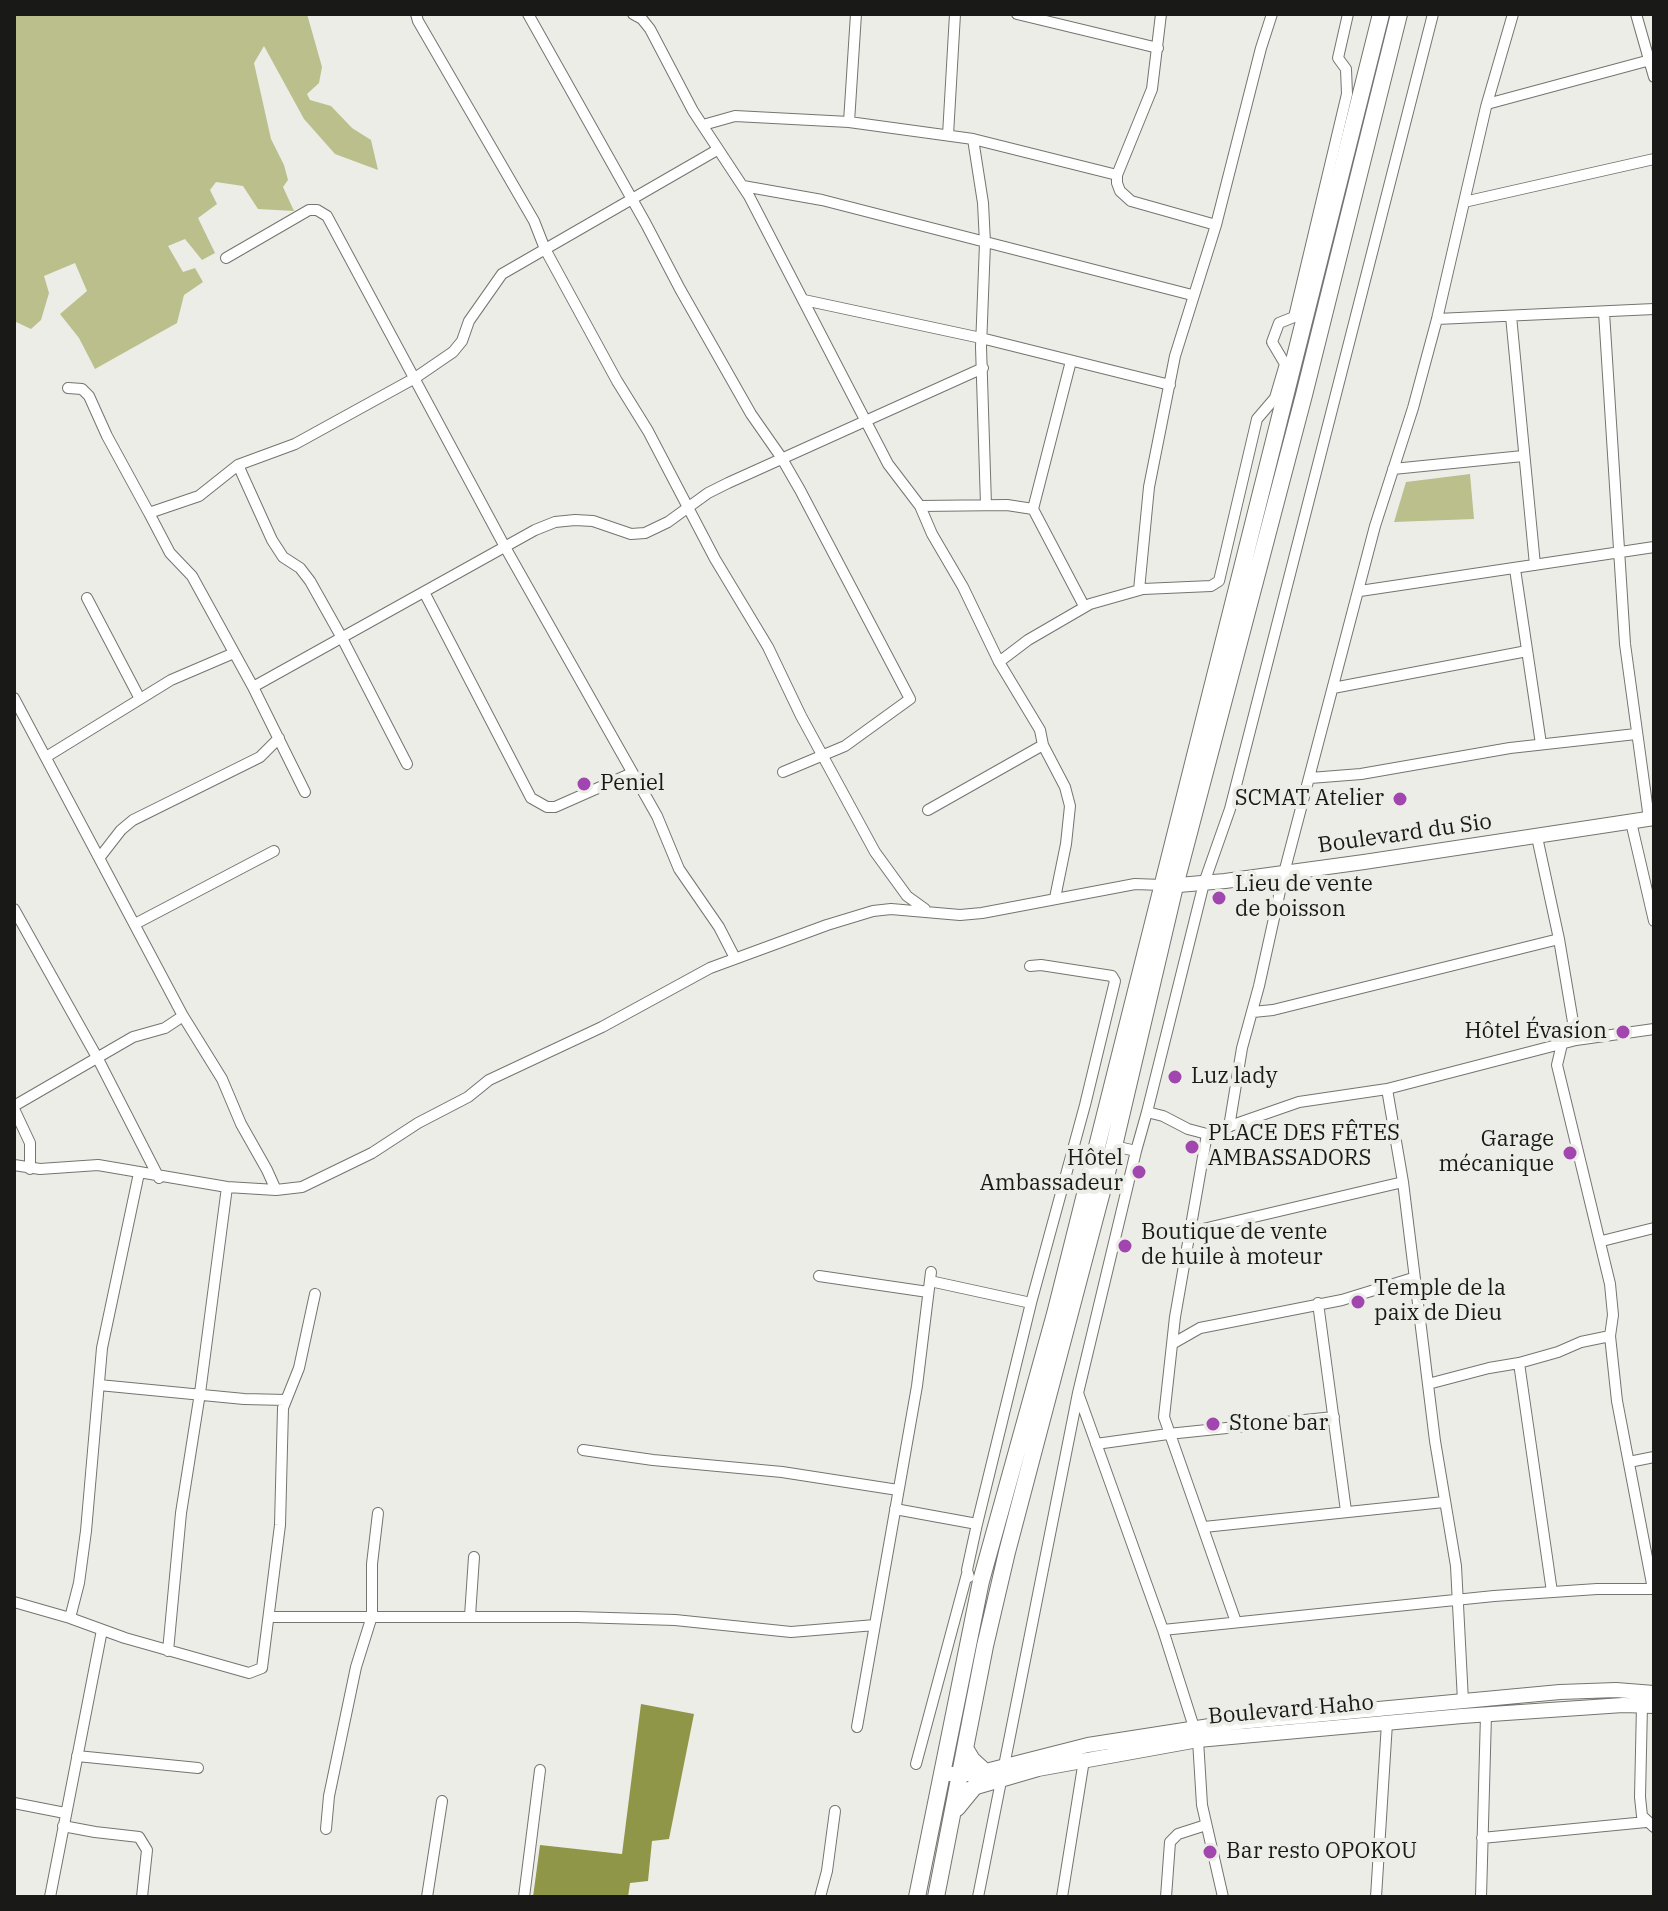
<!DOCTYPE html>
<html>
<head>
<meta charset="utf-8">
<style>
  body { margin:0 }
  #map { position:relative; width:1668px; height:1911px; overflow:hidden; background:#edede8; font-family:"IBM Plex Serif",serif }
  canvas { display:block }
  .frame { position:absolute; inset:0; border:16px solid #191918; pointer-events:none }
</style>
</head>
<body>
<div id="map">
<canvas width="1668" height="1911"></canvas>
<div class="frame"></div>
</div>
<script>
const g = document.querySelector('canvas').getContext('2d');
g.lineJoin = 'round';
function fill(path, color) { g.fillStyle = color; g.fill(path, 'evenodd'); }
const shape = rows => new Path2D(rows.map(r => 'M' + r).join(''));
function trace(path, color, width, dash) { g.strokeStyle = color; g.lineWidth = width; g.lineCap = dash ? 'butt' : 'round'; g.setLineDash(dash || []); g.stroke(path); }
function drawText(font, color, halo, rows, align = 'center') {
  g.font = font + ' "IBM Plex Serif",serif'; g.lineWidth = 8; g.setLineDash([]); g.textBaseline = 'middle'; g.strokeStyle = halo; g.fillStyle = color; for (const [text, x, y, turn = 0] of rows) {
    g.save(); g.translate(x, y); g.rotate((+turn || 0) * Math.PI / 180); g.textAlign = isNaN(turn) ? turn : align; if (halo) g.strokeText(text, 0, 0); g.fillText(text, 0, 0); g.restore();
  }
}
fill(shape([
  [14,14,307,14,322,67,319,83,307,94,310,100,331,106,352,128,371,140,378,170,335,154,304,119,264,46,254,63,271,139,284,165,288,180,283,187,294,211,258,209,243,186,216,182,210,190,217,204,198,218,215,253,202,260,185,239,168,246,183,272,195,268,203,282,184,295,177,323,95,369,79,338,60,314,87,291,75,263,44,276,49,293,41,320,31,329,14,321],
  [1470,474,1474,519,1394,522,1406,482]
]), '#babf8c');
fill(shape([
  [641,1704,694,1714,669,1839,652,1841,648,1881,630,1883,628,1897,533,1897,540,1845,622,1854]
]), '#909647');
const street = shape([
  [416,14,418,21,534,221,545,249,617,381,648,431,715,559,768,647,801,716,875,852,907,896,925,909],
  [528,14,646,224,680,289,751,414,781,457,800,490,910,699,845,746,783,772],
  [633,14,642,19,650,29,693,111,749,196,888,464,920,506,932,534,963,587,999,662,1040,730,1043,745,1065,787,1070,806,1066,844,1055,898],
  [1017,14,1158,48],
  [1161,14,1152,89,1117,175,1117,183,1120,191,1131,201,1216,225],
  [1636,14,1654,77],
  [1487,104,1654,59],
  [849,122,856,14],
  [703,125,735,116,849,122,973,139,1117,175],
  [948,135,955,14],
  [973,139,983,203,985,243,981,347,986,505],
  [743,186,822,200,1192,295],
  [1464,202,1654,159],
  [226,258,309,210,317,210,327,216,505,547,657,816,679,869,719,927,735,958],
  [804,300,981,338,1170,385],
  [1604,312,1625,644,1649,819],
  [1511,316,1535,565],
  [1437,319,1654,309],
  [1071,361,1033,509,1084,606],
  [68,388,82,389,89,396,107,436,149,513],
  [1275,398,1285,364,1272,342,1279,323,1294,317,1347,94,1346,69,1338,58,1348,14],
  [238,465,272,540,283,557,300,568,310,581,342,638,407,764],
  [1393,469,1523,456],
  [920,506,1007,505,1033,509],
  [1515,569,1541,744],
  [1139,590,1149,487,1175,356,1216,225,1261,48,1272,14],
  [1360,591,1654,547],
  [424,592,531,798,547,807,555,807,632,773],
  [87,598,140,699],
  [999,662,1028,640,1090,604,1143,589,1211,586,1219,581,1257,419,1275,398,1286,393],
  [253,687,535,530,555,522,575,520,593,521,631,534,645,533,668,522,708,493,728,483,983,368],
  [1333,688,1527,651],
  [14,698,183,1016,222,1079,241,1124,267,1170,276,1190],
  [46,757,171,680,234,653],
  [1310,778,1361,774,1510,748,1636,734],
  [305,792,253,687,192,576,170,553,149,513,199,496,238,465,295,444,415,378,453,352,462,341,469,321,502,274,717,150],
  [928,810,1043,745],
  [1631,822,1654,921],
  [1537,837,1559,939,1576,1040],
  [100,857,121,830,133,820,260,757,279,738],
  [14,909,98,1059,159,1178],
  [135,924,274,851],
  [1030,966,1041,965,1112,976,1115,981,1085,1105,1031,1303],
  [1253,1012,1273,1010,1559,939],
  [1562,1044,1557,1065,1610,1284,1613,1315,1610,1336,1617,1401,1653,1589],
  [1387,1089,1403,1182,1435,1441,1456,1566,1463,1701],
  [14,1106,133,1037,165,1028,183,1016],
  [14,1109,30,1143,30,1169],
  [1147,1112,1204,883,1230,809,1433,14],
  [1229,1127,1242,1048,1259,986,1284,873,1375,526,1413,408,1437,319,1486,107,1513,14],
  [1207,1134,1175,1317,1164,1417,1236,1622],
  [1114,1146,1136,1151,1147,1112,1163,1116,1188,1129,1207,1134,1299,1102,1387,1089,1576,1040,1654,1029],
  [1136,1151,1078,1393,1163,1630,1198,1740,1202,1805,1223,1897],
  [14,1165,40,1169,98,1165,227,1187,276,1190,302,1187,372,1153,418,1123,468,1097,489,1080,602,1027,710,968,827,925,873,911,891,909,960,915,982,913,1135,884,1162,885],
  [1190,1232,1403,1182],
  [1602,1241,1654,1228],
  [819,1276,928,1292],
  [930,1281,1031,1303,977,1524],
  [1318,1303,1346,1511],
  [1172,1344,1200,1328,1342,1300,1413,1278],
  [1519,1363,1552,1592],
  [1428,1384,1489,1368,1519,1363,1558,1352,1581,1342,1610,1336],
  [99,1385,244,1399,286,1400],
  [1096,1444,1168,1434,1334,1417],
  [583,1450,653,1460,782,1472,898,1490],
  [1629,1462,1654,1457],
  [895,1509,977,1524,967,1570,969,1577],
  [1204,1527,1444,1502],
  [14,1602,70,1618,125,1638,249,1673,262,1668,280,1525,283,1408,299,1368,315,1294],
  [470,1616,474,1557],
  [269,1617,577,1617,675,1620,791,1632,875,1625],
  [70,1618,79,1583,86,1531,102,1348,139,1173],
  [1163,1630,1494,1596,1597,1589,1654,1589],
  [168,1651,181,1513,200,1393,227,1187],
  [1642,1705,1640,1797,1642,1816,1654,1827],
  [857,1727,917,1386,931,1272],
  [77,1756,198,1768],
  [916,1764,967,1574],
  [14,1803,65,1813],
  [63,1826,95,1832,139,1837,147,1850,142,1897],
  [326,1829,329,1796,356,1667,372,1616,372,1564,378,1513],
  [1482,1838,1646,1822],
  [50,1897,102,1630],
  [427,1897,442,1801],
  [524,1897,540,1770],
  [820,1897,827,1871,835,1811],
  [978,1897,1078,1393],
  [1062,1897,1084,1760],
  [1166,1897,1170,1842,1178,1834,1206,1825],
  [1376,1897,1387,1723],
  [1481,1897,1486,1715]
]);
const secondary = shape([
  [1167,886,1225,881,1364,862,1654,818],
  [950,1774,974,1774,1088,1745,1229,1723,1560,1692,1616,1690,1654,1693],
  [966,1790,1038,1769,1198,1740,1462,1716,1623,1705,1654,1706]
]);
const primary = shape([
  [965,1748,972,1760,984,1771],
  [957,1808,975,1786],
  [917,1897,981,1581,1055,1314,1381,14],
  [936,1897,985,1646,1007,1552,1114,1146,1175,886,1304,395,1399,14]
]);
trace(street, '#747470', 12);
trace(secondary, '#747470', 16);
trace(primary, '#747470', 18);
trace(street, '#fff', 10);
trace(secondary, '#fff', 14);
trace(primary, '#fff', 16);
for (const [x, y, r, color] of [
  [584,784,8,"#a246af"],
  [1400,799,8,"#a246af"],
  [1219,898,8,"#a246af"],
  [1623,1032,8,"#a246af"],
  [1175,1077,8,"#a246af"],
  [1192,1147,8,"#a246af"],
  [1570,1153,8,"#a246af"],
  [1139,1172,8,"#a246af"],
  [1125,1246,8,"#a246af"],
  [1358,1302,8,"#a246af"],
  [1213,1424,8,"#a246af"],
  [1210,1852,8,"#a246af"]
]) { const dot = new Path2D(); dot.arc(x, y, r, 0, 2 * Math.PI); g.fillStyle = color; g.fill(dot); trace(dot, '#edede8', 3); }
drawText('22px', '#191918', '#edede8', [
  ["Peniel",600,784],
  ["SCMAT Atelier",1384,799,"right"],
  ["Lieu de vente",1235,885],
  ["de boisson",1235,910],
  ["Hôtel Évasion",1607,1032,"right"],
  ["Luz lady",1191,1077],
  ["PLACE DES FÊTES",1208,1134],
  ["AMBASSADORS",1208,1159],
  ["Garage",1554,1140,"right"],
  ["mécanique",1554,1165,"right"],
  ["Hôtel",1123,1159,"right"],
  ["Ambassadeur",1123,1184,"right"],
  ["Boutique de vente",1141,1233],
  ["de huile à moteur",1141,1258],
  ["Temple de la",1374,1289],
  ["paix de Dieu",1374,1314],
  ["Stone bar",1229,1424],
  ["Bar resto OPOKOU",1226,1852]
], 'left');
drawText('22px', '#191918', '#edede8', [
  ["Boulevard du Sio",1405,834,-8],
  ["Boulevard Haho",1291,1710,-5]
]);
</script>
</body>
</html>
